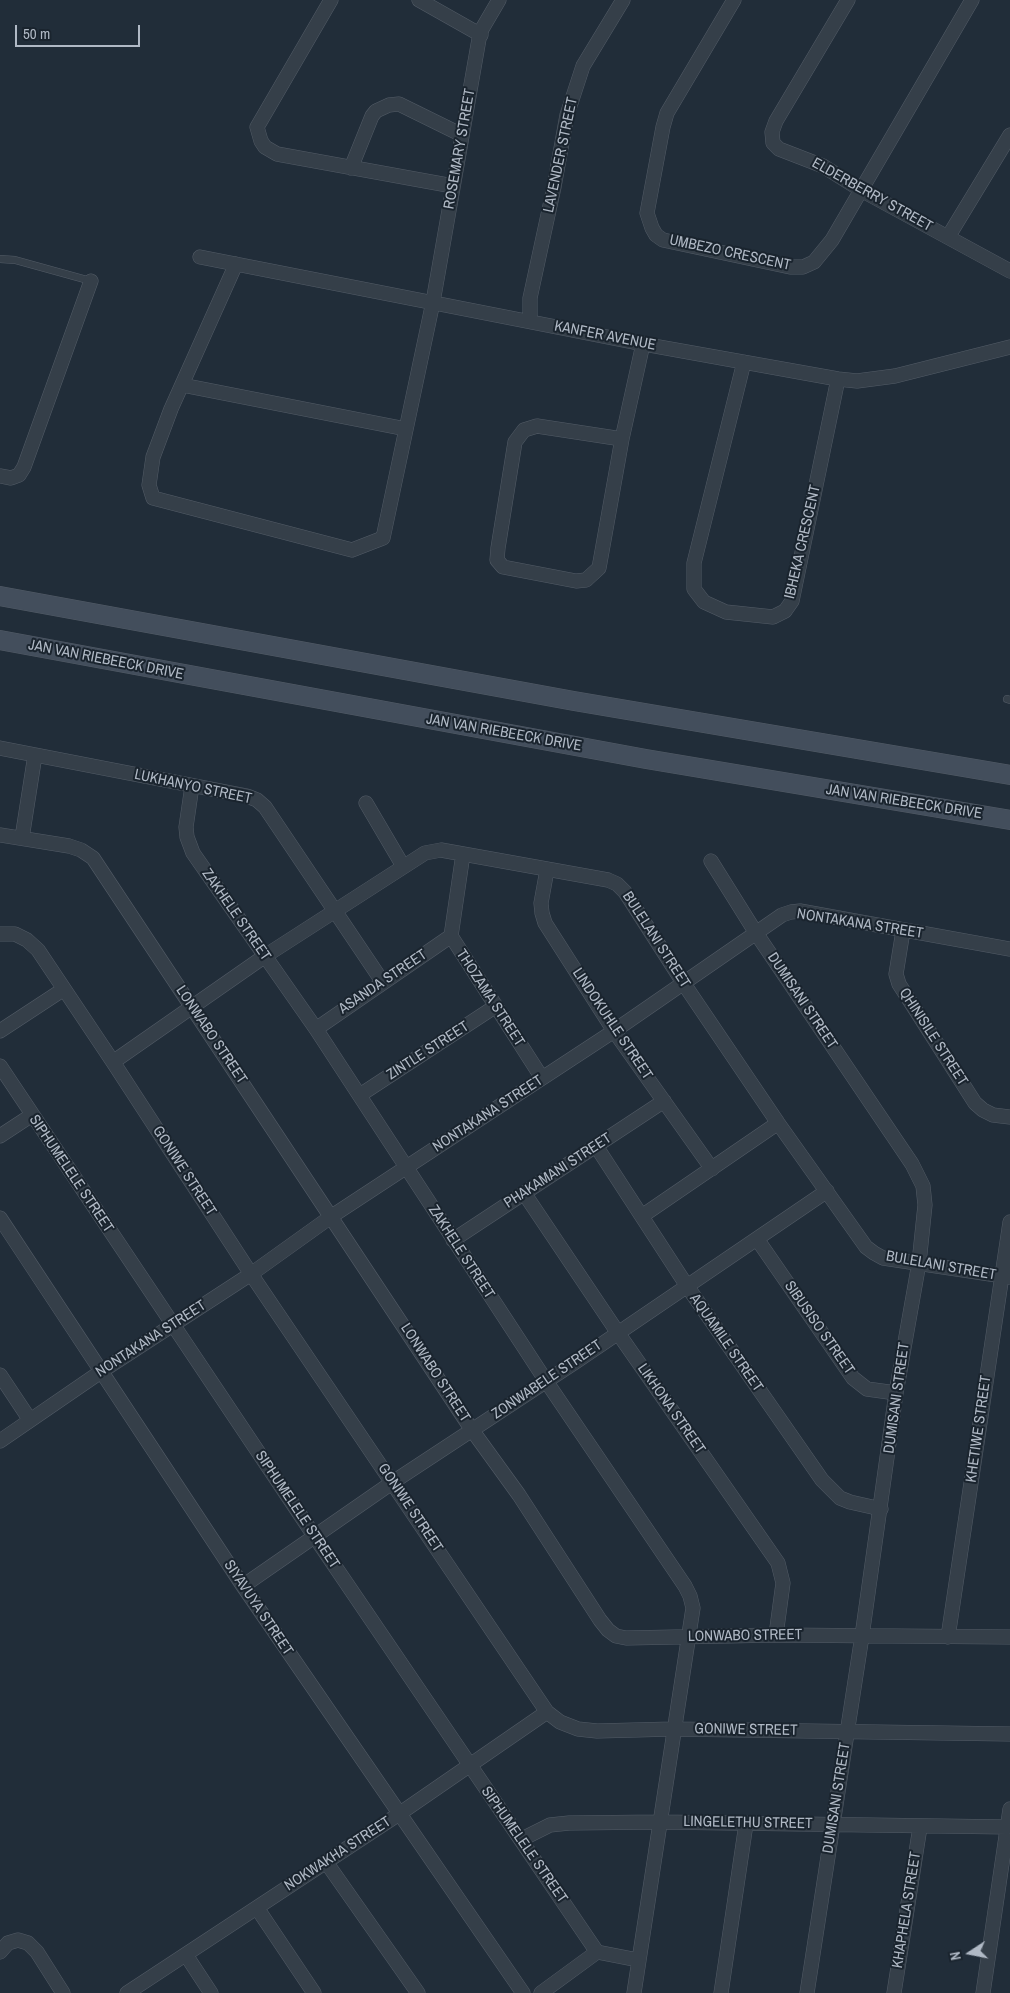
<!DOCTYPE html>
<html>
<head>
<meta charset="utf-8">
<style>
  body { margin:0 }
  #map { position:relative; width:1010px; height:1993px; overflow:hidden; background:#212d39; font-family:"Archivo Narrow",sans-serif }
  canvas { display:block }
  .north { position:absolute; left:945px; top:1928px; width:50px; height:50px; -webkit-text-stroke:4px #1a242e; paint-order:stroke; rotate:259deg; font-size:14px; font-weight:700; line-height:20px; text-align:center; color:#b0b9c5 }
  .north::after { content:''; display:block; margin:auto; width:18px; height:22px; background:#b0b9c5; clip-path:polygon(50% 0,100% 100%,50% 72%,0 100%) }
  .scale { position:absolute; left:15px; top:25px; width:125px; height:22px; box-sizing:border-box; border:2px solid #b0b9c5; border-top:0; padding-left:6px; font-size:15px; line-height:18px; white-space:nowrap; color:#b0b9c5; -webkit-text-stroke:4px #1a242e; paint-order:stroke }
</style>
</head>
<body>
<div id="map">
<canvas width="1010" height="1993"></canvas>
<div class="north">N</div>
<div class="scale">50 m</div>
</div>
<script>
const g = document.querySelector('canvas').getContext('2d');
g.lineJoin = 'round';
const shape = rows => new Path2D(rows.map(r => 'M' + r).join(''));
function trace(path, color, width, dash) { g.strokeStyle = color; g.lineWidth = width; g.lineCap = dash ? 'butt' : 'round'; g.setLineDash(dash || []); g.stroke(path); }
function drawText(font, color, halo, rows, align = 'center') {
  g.font = font + ' "Archivo Narrow",sans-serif'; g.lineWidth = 4; g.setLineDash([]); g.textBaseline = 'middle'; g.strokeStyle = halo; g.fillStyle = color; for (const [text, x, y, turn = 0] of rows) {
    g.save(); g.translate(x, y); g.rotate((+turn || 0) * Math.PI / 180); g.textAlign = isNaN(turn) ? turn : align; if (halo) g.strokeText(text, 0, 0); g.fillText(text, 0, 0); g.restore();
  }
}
const service = shape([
  [0,259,15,260,91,281],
  [1007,699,1010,700]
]);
const minor = shape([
  [331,0,260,122,257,127,261,141,265,147,277,154,453,186],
  [419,0,481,35],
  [734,0,667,113,663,127,647,213,652,228,656,235,663,240,790,267,803,267,814,262,832,240,972,0],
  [848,0,776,121,772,132,773,143,779,149,823,166,861,190,1010,271],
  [351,168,372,116,376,111,389,105,399,104,462,135],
  [948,237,1010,135],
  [200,257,643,344,838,379,857,381,895,376,1010,347],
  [236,264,171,409,153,457,149,485,153,498,352,550,383,538,433,302,479,39,482,29,499,0],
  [530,321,530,298,554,187,567,115,583,66,623,0],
  [744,362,694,563,694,589,704,602,726,612,773,617,785,611,792,601,838,379],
  [182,385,406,429],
  [622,439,537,426,524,430,515,442,498,548,497,560,503,567,576,581,586,580,599,568,622,439,643,344],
  [0,476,11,478,19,475,24,467,91,281],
  [0,748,247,796,257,800,265,807,382,981],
  [192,786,186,827,187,837,193,853,316,1029,546,1381,685,1586,690,1596,693,1608,634,1993],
  [366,803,403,866],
  [0,835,69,846,81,850,93,858,472,1430,519,1495,600,1620,608,1630,616,1636,626,1638,776,1635,1010,1637],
  [22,838,35,755],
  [463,854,451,936,542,1078],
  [711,861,756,933,912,1164,923,1186,925,1205,919,1263,896,1393,862,1636,807,1993],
  [547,870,541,903,542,913,545,923,614,1031,712,1169],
  [903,931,896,974,899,984,975,1103,983,1110,993,1115,1010,1117],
  [0,934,15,934,27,940,38,950,113,1062,251,1274,547,1712,560,1722,578,1729,597,1731,673,1729,1010,1734],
  [316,1029,451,936],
  [0,1031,64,989],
  [113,1062,265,956,425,853,441,850,608,880,617,884,625,892,684,984,778,1123,866,1247,874,1253,883,1258,1010,1277],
  [0,1066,315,1537,597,1952],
  [360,1095,496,1006],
  [0,1136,32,1115],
  [596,1146,687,1286,822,1480,840,1498,850,1502,881,1509],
  [524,1193,618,1333,778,1563,783,1583,776,1635],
  [642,1216,778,1123],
  [0,1218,243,1586,523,1993],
  [757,1239,853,1378,867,1389,896,1393],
  [453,1240,664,1101],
  [0,1375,30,1420],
  [0,1441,102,1371,251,1274,332,1216,614,1031,782,915,791,912,800,911,1010,949],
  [243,1586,393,1482,577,1361,827,1191],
  [948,1637,1010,1222],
  [522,1839,550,1825,569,1823,660,1822,1008,1827],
  [326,1862,418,1993],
  [257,1908,314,1993],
  [0,1952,8,1943,18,1940,28,1943,37,1952,63,1993],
  [186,1955,211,1993],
  [127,1993,399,1814,547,1712],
  [541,1993,597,1952,638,1960],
  [721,1993,746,1824],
  [894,1993,920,1827],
  [983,1993,1010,1809]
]);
const secondary = shape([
  [0,596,574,701,1010,775],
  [0,640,646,759,1010,820]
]);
trace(service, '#535c67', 8);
trace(minor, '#535c67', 15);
trace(secondary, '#535c67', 20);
trace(service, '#353f49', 7);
trace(minor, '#353f49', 14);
trace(secondary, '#434e5c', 19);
drawText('15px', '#b0b9c5', '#1a242e', [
  ["ROSEMARY STREET",460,149,-80],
  ["LAVENDER STREET",561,155,-78],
  ["ELDERBERRY STREET",872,195,29],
  ["UMBEZO CRESCENT",730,253,12],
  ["KANFER AVENUE",605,336,11],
  ["IBHEKA CRESCENT",803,542,-77],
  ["JAN VAN RIEBEECK DRIVE",106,660,11],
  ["JAN VAN RIEBEECK DRIVE",504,733,10],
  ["LUKHANYO STREET",193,787,12],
  ["JAN VAN RIEBEECK DRIVE",904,802,9],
  ["ZAKHELE STREET",236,915,55],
  ["NONTAKANA STREET",860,924,9],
  ["BULELANI STREET",656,940,57],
  ["ASANDA STREET",383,982,-34],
  ["THOZAMA STREET",490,998,57],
  ["DUMISANI STREET",802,1001,56],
  ["LINDOKUHLE STREET",612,1024,56],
  ["LONWABO STREET",211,1035,56],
  ["QHINISILE STREET",933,1037,57],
  ["ZINTLE STREET",428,1051,-33],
  ["NONTAKANA STREET",488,1114,-33],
  ["GONIWE STREET",184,1171,57],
  ["PHAKAMANI STREET",558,1171,-33],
  ["SIPHUMELELE STREET",71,1174,56],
  ["ZAKHELE STREET",461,1252,57],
  ["BULELANI STREET",941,1266,10],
  ["SIBUSISO STREET",819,1328,55],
  ["NONTAKANA STREET",151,1339,-33],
  ["AQUAMILE STREET",726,1343,55],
  ["LONWABO STREET",435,1373,57],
  ["ZONWABELE STREET",547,1380,-34],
  ["DUMISANI STREET",897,1398,-82],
  ["LIKHONA STREET",671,1409,55],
  ["KHETIWE STREET",979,1429,-82],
  ["GONIWE STREET",410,1508,56],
  ["SIPHUMELELE STREET",297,1510,56],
  ["SIYAVUYA STREET",258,1608,56],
  ["LONWABO STREET",745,1636,-1],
  ["GONIWE STREET",746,1730,1],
  ["DUMISANI STREET",837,1798,-81],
  ["LINGELETHU STREET",748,1823,1],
  ["SIPHUMELELE STREET",524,1845,55],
  ["NOKWAKHA STREET",338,1854,-33],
  ["KHAPHELA STREET",907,1910,-81]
]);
</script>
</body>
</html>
